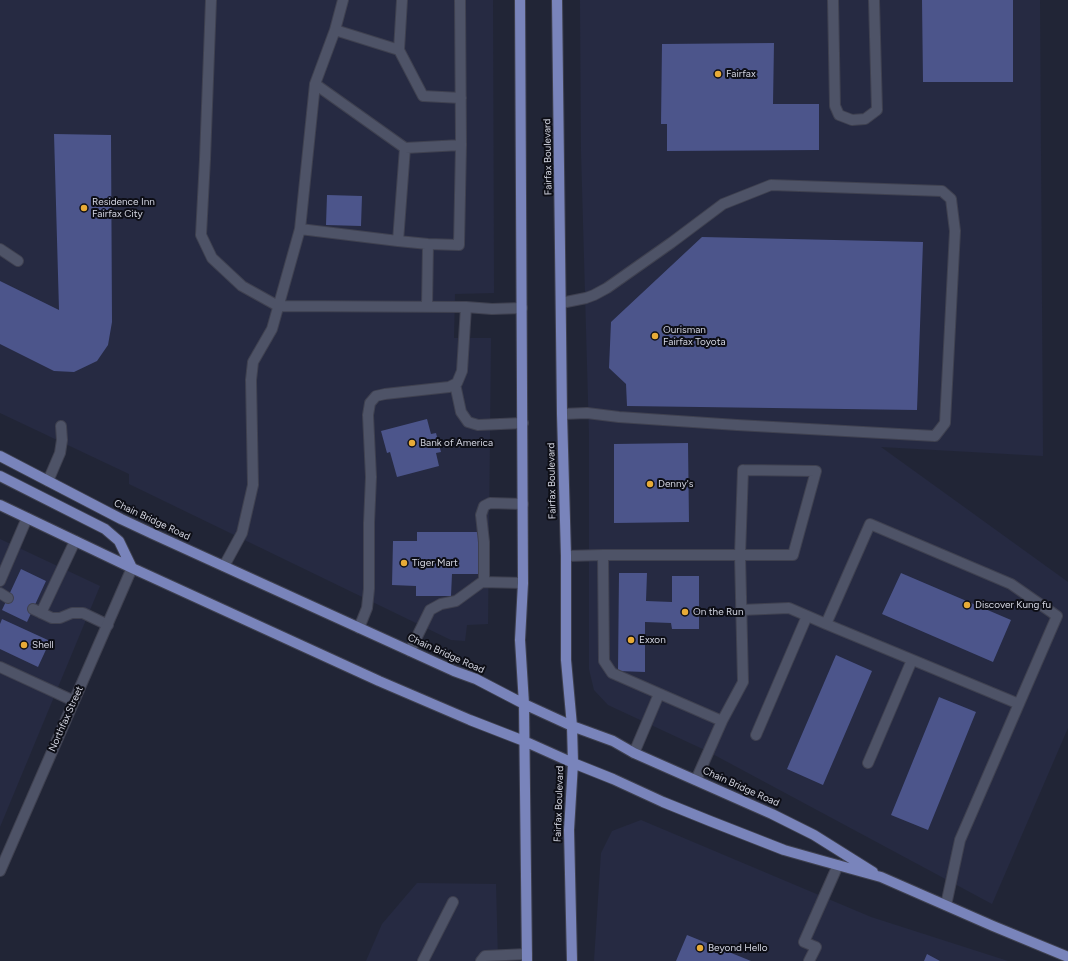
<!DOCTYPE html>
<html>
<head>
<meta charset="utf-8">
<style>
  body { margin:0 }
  canvas { display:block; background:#212536 }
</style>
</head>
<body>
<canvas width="1068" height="961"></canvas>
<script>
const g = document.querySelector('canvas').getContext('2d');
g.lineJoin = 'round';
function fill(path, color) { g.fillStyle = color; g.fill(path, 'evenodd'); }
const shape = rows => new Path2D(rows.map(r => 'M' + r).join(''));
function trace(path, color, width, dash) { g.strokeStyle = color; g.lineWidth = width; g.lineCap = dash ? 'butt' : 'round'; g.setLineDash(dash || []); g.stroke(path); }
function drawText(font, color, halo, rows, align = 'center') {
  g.font = font + ' Figtree,sans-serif'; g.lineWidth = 4; g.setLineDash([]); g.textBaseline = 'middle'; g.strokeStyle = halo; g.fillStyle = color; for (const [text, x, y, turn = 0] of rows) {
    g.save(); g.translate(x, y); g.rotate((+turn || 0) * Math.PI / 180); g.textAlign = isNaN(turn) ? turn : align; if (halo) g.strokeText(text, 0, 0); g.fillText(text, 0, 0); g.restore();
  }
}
fill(shape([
  [0,0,493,0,494,293,455,294,454,338,491,338,488,624,467,625,465,641,451,640,129,484,129,474,0,413],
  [580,0,1040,0,1043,456,881,447,1068,582,1068,728,992,904,707,751,608,705,594,690,589,669,589,435,581,151],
  [0,539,100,586,0,827],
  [641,820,871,917,1008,961,594,961,601,853,612,831],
  [417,883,496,884,498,961,366,961,382,924]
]), '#262a42');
fill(shape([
  [922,0,1013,0,1013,82,923,82],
  [774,43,773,104,819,104,819,150,667,151,667,124,661,124,662,44],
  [54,134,111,135,112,322,108,345,97,361,74,372,54,371,0,344,0,281,59,310],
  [327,195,362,196,361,226,326,225],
  [702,237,923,242,917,410,627,406,626,384,609,368,611,322],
  [427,419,431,434,436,433,441,452,436,453,439,466,397,477,390,452,387,453,381,431],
  [688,443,689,522,614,523,614,444],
  [417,532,479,532,481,574,452,574,451,596,416,596,416,586,392,585,393,541,417,541],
  [21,569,46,581,27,622,2,610],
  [619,573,647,573,646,601,672,602,672,576,699,576,699,629,672,629,671,623,645,622,645,672,618,671],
  [901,573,1011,620,993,662,882,614],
  [2,619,50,641,38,667,0,649,0,624],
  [836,655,872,671,823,785,787,769],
  [939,697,976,712,928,830,891,815],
  [687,935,751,961,676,961],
  [927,954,940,961,924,961]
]), '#4c558b');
const service = shape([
  [211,0,205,159,201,235,212,258,242,286,278,306,466,307,492,309,522,308],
  [460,0,461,145],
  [833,0,835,106,839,115,852,120,865,119,877,110,874,0],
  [335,30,399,50,402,0],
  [399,50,423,96,461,98],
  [315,84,405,148],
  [300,229,398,241,428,244,459,245,461,145,405,148,398,241],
  [0,249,18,261],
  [561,303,586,298,594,295,607,288,671,243,723,204,771,185,942,191,951,199,955,231,945,423,935,436,737,425,619,417,587,413,562,414],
  [427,307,428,244],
  [455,384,461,412,468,422,478,425,523,423],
  [743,470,816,471,793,555,740,555,743,470],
  [48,481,60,453,62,440,61,426],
  [603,555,604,661,612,673,722,721],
  [566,556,603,555,740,555,743,682,722,721,696,780],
  [224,566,242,533,253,485,251,380,253,362,272,329,300,229,315,84,335,30,343,0],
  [0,581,27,518],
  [484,582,484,542,481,515,484,506,490,503,523,504],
  [0,593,8,598],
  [33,609,52,618,60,618,72,613,83,613,108,625],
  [741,610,789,608,826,624,870,524,1011,584,1057,616,960,840,946,905],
  [41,613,75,541],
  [826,624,1019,704],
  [359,628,367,608,369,589,369,523,371,477,368,415,370,403,376,396,385,394,449,387,457,383,462,371,466,307],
  [410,651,430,610,441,604,456,601,482,582,523,583],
  [0,667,74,701],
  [756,735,807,616],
  [634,753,659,694],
  [868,763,912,660],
  [423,961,453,902],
  [481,961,485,956,527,954],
  [809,961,816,947,804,942,838,865]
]);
const minor = shape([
  [0,871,132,568]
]);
const primary = shape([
  [520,0,523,583,520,640,524,704,527,961],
  [557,0,562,414,566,556,566,660,572,726,573,763,569,830,572,961],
  [0,456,121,519,153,534,454,671,476,679,524,704,572,726,613,741,634,753,772,814,814,835,873,872],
  [0,476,105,529,119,541,132,568],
  [0,505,132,568,379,681,470,720,524,741,573,763,613,779,663,802,710,821,784,850,823,861,881,877,993,926,1068,957]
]);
trace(service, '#3f4150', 12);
trace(minor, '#3f4150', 12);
trace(primary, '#3f4150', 12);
trace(service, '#4e5367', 10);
trace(minor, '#4e5367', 10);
trace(primary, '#7984bb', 10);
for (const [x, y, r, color] of [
  [718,74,4,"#e8ab37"],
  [84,208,4,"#e8ab37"],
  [655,336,4,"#e8ab37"],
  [412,443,4,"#e8ab37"],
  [650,484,4,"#e8ab37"],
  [404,563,4,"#e8ab37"],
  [967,605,4,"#e8ab37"],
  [685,612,4,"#e8ab37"],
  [631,640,4,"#e8ab37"],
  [24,645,4,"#e8ab37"],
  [700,948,4,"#e8ab37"]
]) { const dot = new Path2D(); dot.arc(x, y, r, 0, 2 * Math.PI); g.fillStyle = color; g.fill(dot); trace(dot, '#0d0e16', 1.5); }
drawText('10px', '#d3d5e1', '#0d0e16', [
  ["Fairfax",726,74],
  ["Residence Inn",92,202],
  ["Fairfax City",92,214],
  ["Ourisman",663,330],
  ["Fairfax Toyota",663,342],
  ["Bank of America",420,443],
  ["Denny's",658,484],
  ["Tiger Mart",412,563],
  ["Discover Kung fu",975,605],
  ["On the Run",693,612],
  ["Exxon",639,640],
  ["Shell",32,645],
  ["Beyond Hello",708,948]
], 'left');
drawText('10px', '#d3d5e1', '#0d0e16', [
  ["Fairfax Boulevard",548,157,-91],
  ["Fairfax Boulevard",552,481,-91],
  ["Chain Bridge Road",152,520,25],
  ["Chain Bridge Road",446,654,24],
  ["Northfax Street",66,719,-66],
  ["Chain Bridge Road",741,787,24],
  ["Fairfax Boulevard",559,804,-88]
]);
</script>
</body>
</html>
